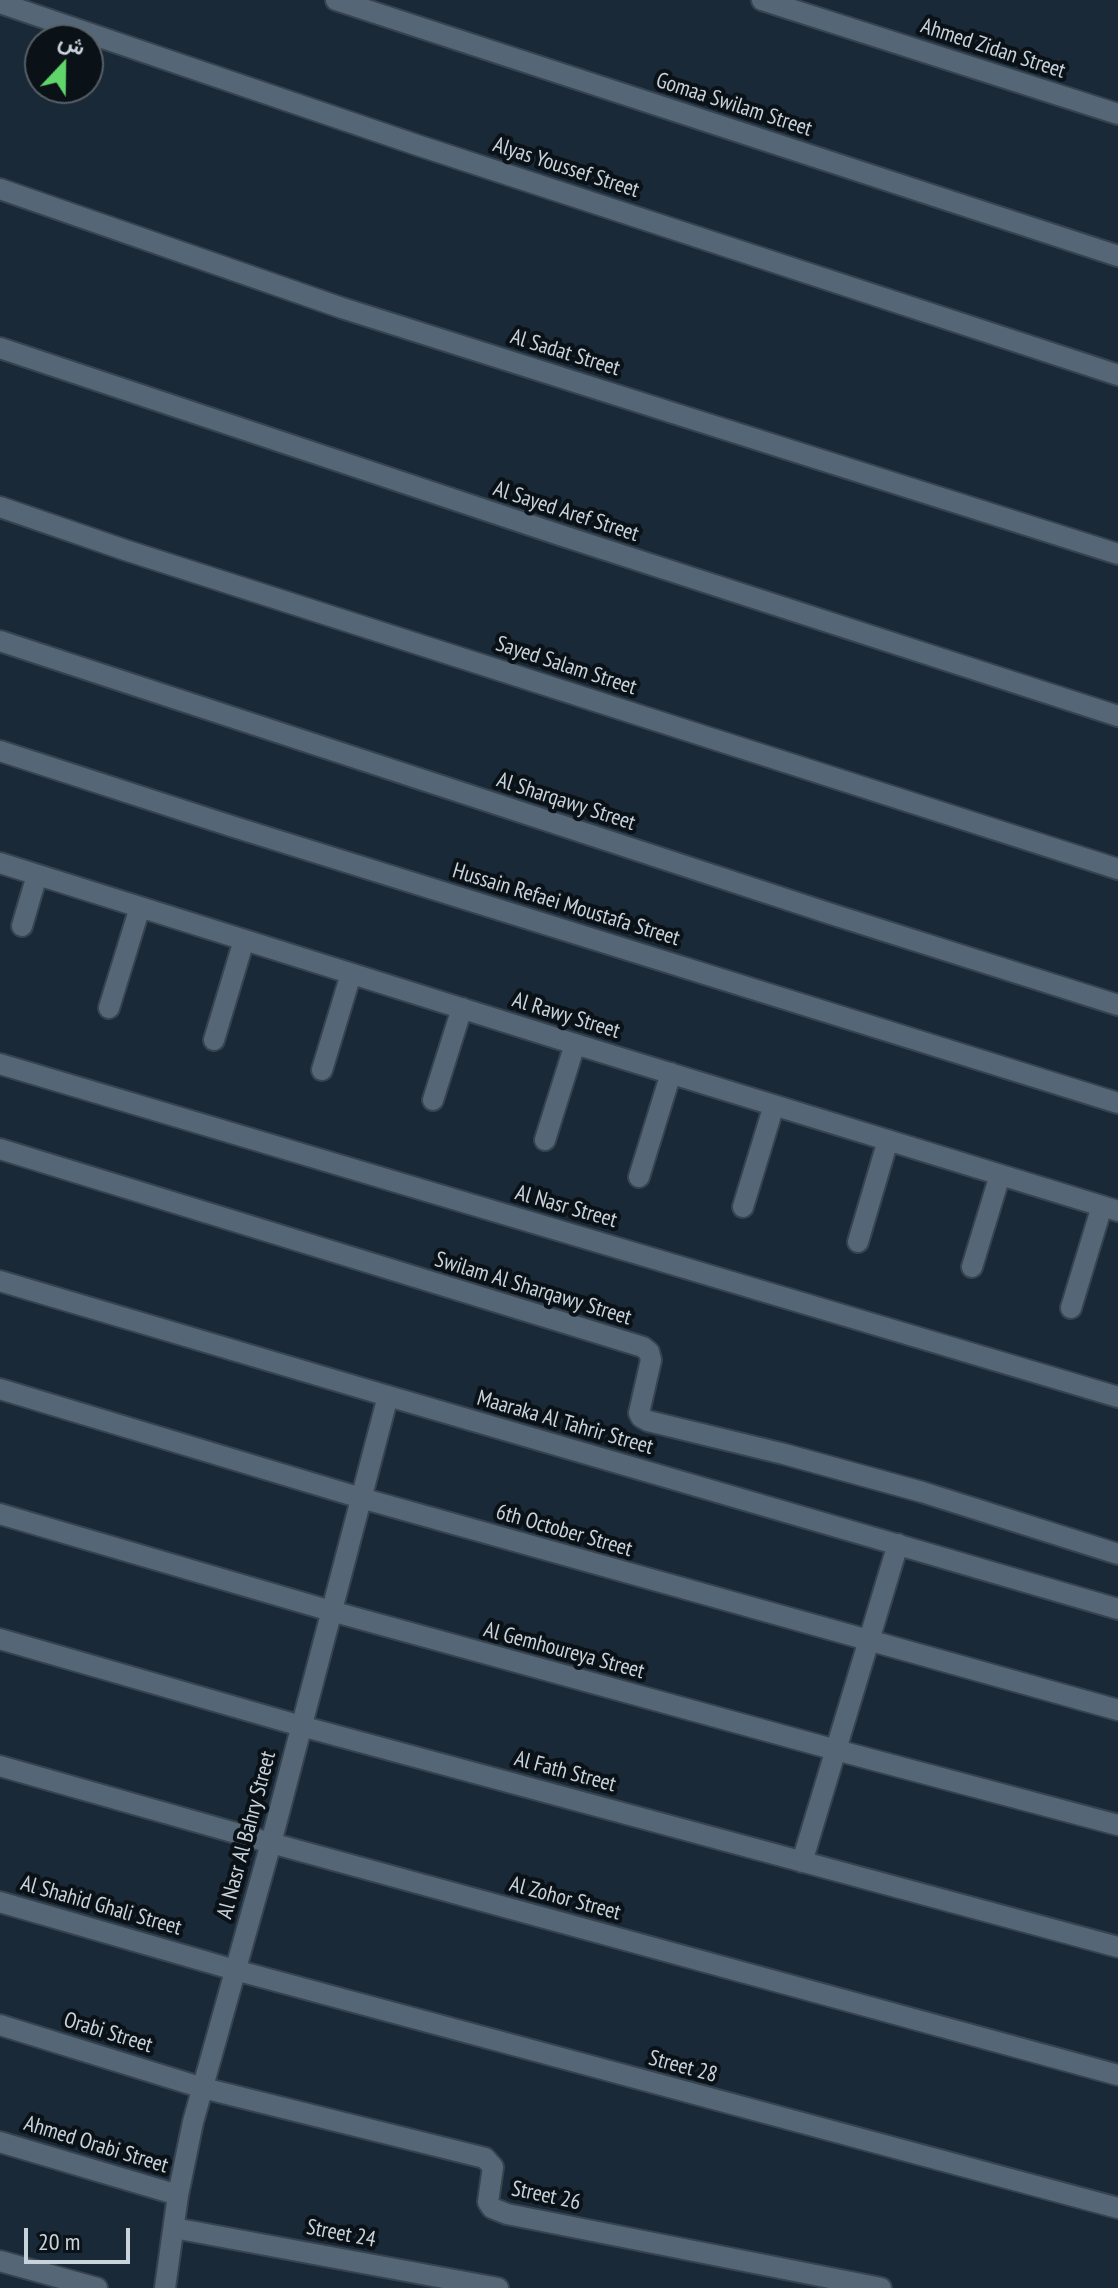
<!DOCTYPE html>
<html>
<head>
<meta charset="utf-8">
<style>
  body { margin:0 }
  #map { position:relative; width:1118px; height:2288px; overflow:hidden; background:#192937; font-family:"PT Sans Narrow",Vazirmatn,sans-serif }
  canvas { display:block }
  .north { position:absolute; left:24px; top:24px; width:80px; height:80px; box-sizing:border-box; background:#0a1117; border:2px solid #565f65; border-radius:50%; rotate:22deg; font-size:22px; font-weight:700; line-height:32px; text-align:center; color:#c9d3db }
  .north::after { content:''; display:block; margin:auto; width:28px; height:36px; background:#60d56a; clip-path:polygon(50% 0,100% 100%,50% 72%,0 100%) }
  .scale { position:absolute; left:24px; top:2228px; width:106px; height:36px; box-sizing:border-box; border:4px solid #c9d3db; border-top:0; padding-left:10px; font-size:24px; line-height:28px; white-space:nowrap; color:#c9d3db; -webkit-text-stroke:6px #0a1117; paint-order:stroke }
</style>
</head>
<body>
<div id="map">
<canvas width="1118" height="2288"></canvas>
<div class="north">ش</div>
<div class="scale">20 m</div>
</div>
<script>
const g = document.querySelector('canvas').getContext('2d');
g.lineJoin = 'round';
const shape = rows => new Path2D(rows.map(r => 'M' + r).join(''));
function trace(path, color, width, dash) { g.strokeStyle = color; g.lineWidth = width; g.lineCap = dash ? 'butt' : 'round'; g.setLineDash(dash || []); g.stroke(path); }
function drawText(font, color, halo, rows, align = 'center') {
  g.font = font + ' "PT Sans Narrow",sans-serif'; g.lineWidth = 8; g.setLineDash([]); g.textBaseline = 'middle'; g.strokeStyle = halo; g.fillStyle = color; for (const [text, x, y, turn = 0] of rows) {
    g.save(); g.translate(x, y); g.rotate((+turn || 0) * Math.PI / 180); g.textAlign = isNaN(turn) ? turn : align; if (halo) g.strokeText(text, 0, 0); g.fillText(text, 0, 0); g.restore();
  }
}
const minor = shape([
  [336,0,1118,256],
  [762,0,1118,114],
  [0,3,417,145,1118,375],
  [0,189,342,308,1118,554],
  [0,348,560,535,1118,716],
  [0,507,125,550,1118,869],
  [0,641,828,913,1118,1005],
  [0,751,231,826,1118,1103],
  [0,863,575,1044,1118,1211],
  [22,926,37,875],
  [109,1008,140,907],
  [214,1040,244,940],
  [0,1064,1118,1397],
  [322,1070,351,974],
  [433,1100,462,1008],
  [545,1140,575,1044],
  [0,1149,643,1347,649,1352,651,1360,639,1413,641,1417,648,1421,784,1454,922,1492,1118,1554],
  [639,1177,671,1073],
  [743,1207,774,1105],
  [858,1242,888,1140],
  [972,1267,1000,1175],
  [0,1281,388,1396,1118,1609],
  [1071,1308,1102,1206],
  [0,1389,361,1498,1118,1710],
  [0,1514,331,1611,836,1750,1118,1825],
  [0,1639,301,1726,1118,1947],
  [0,1766,271,1843,1118,2075],
  [802,1862,898,1544],
  [0,1902,235,1970,1118,2208],
  [0,2025,203,2088,485,2158,493,2167,488,2202,492,2208,507,2214,881,2288],
  [0,2142,178,2195],
  [174,2228,498,2288],
  [0,2261,97,2288],
  [165,2288,178,2195,193,2122,271,1843,388,1396]
]);
trace(minor, '#37444f', 24);
trace(minor, '#556776', 20);
drawText('22px', '#c9d3db', '#0a1117', [
  ["Ahmed Zidan Street",993,49,18],
  ["Gomaa Swilam Street",734,105,18],
  ["Alyas Youssef Street",566,168,18],
  ["Al Sadat Street",565,353,17],
  ["Al Sayed Aref Street",566,512,18],
  ["Sayed Salam Street",566,666,18],
  ["Al Sharqawy Street",566,802,18],
  ["Hussain Refaei Moustafa Street",566,905,17],
  ["Al Rawy Street",566,1016,17],
  ["Al Nasr Street",566,1207,16],
  ["Swilam Al Sharqawy Street",533,1289,17],
  ["Maaraka Al Tahrir Street",565,1423,16],
  ["6th October Street",564,1531,16],
  ["Al Gemhoureya Street",564,1651,15],
  ["Al Fath Street",565,1772,15],
  ["Al Nasr Al Bahry Street",247,1835,-75],
  ["Al Zohor Street",565,1899,15],
  ["Al Shahid Ghali Street",101,1906,16],
  ["Orabi Street",108,2033,17],
  ["Street 28",683,2067,15],
  ["Ahmed Orabi Street",96,2145,17],
  ["Street 26",546,2196,12],
  ["Street 24",341,2234,11]
]);
</script>
</body>
</html>
